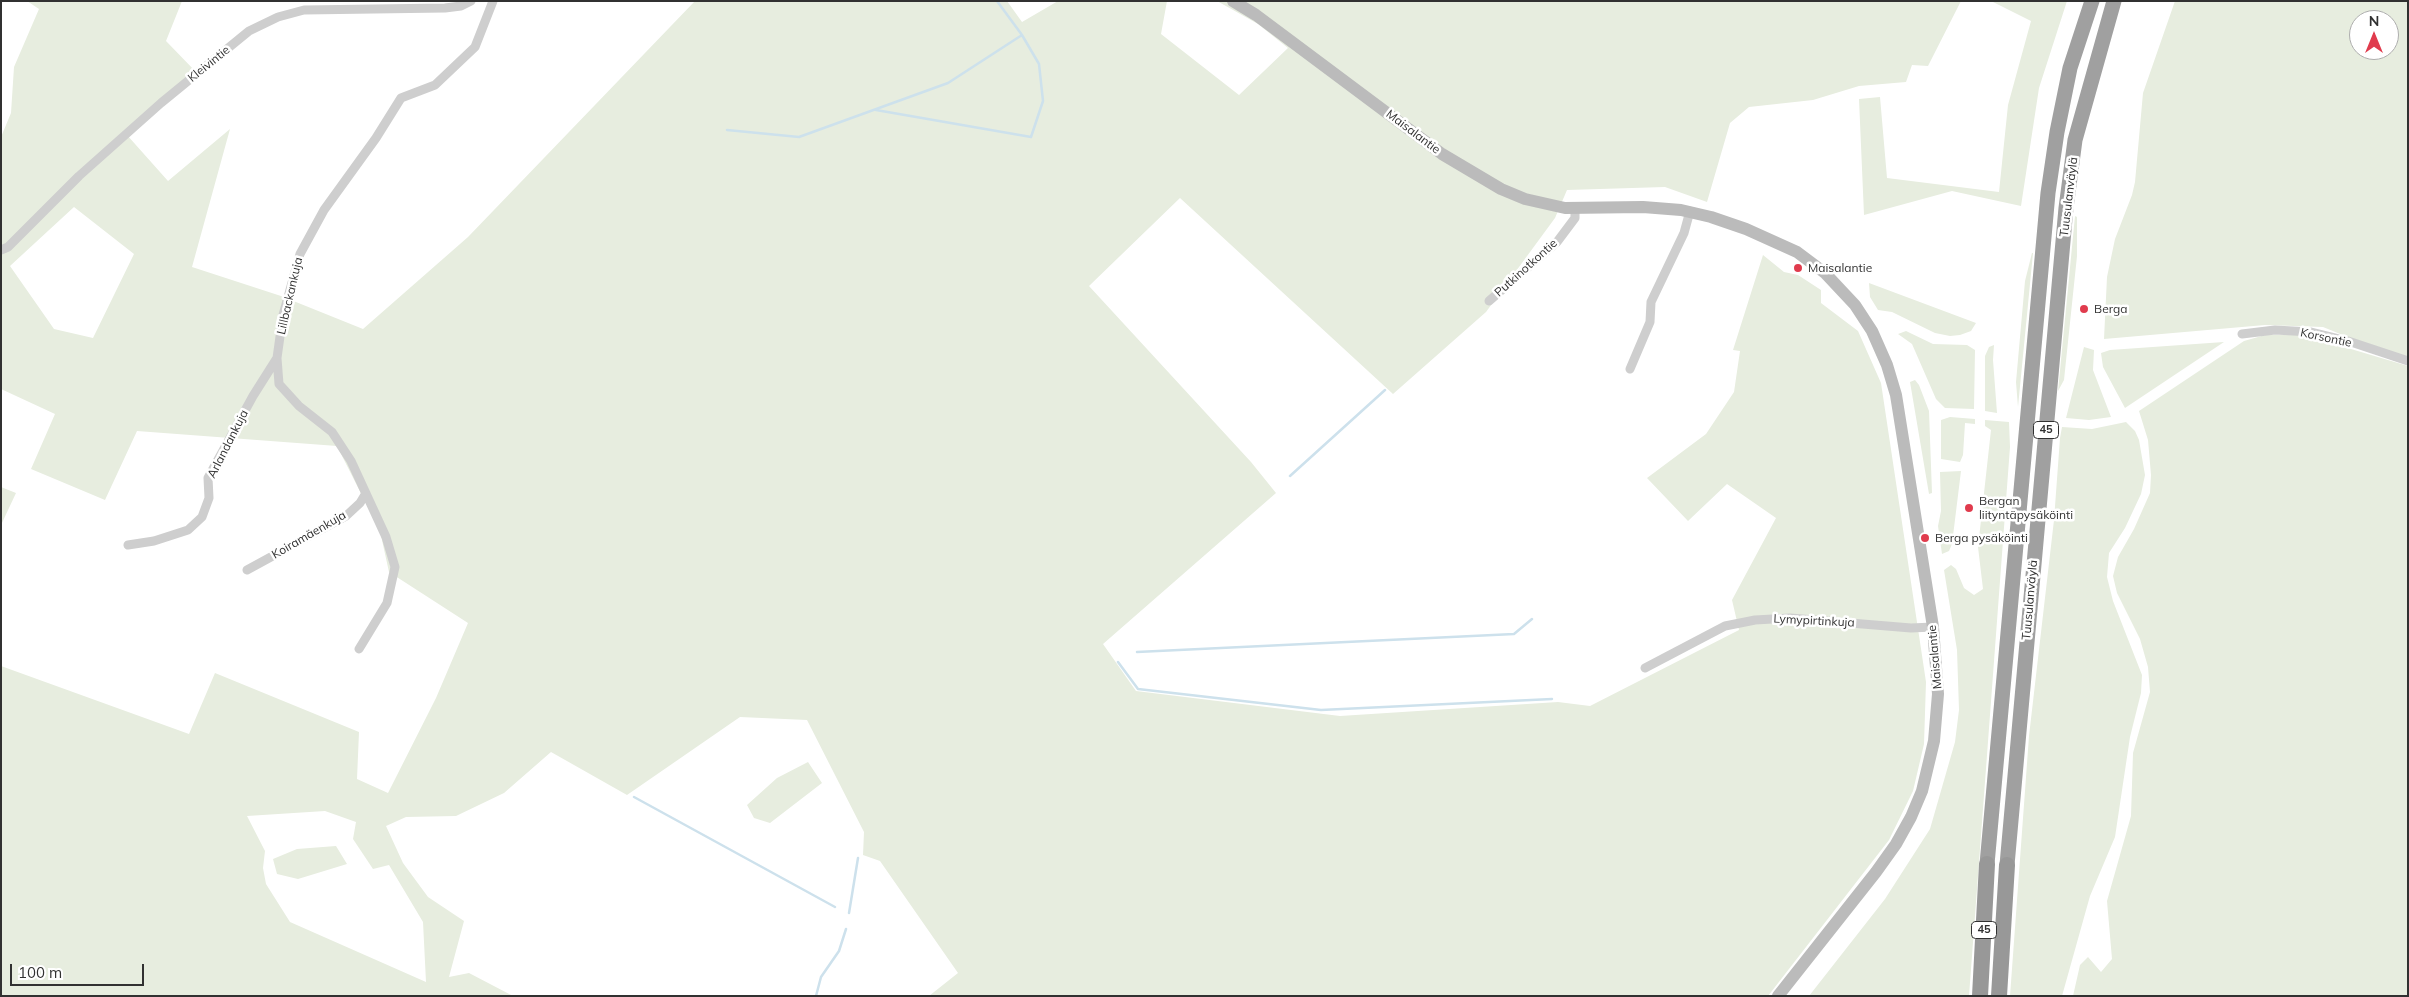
<!DOCTYPE html>
<html>
<head>
<meta charset="utf-8">
<style>
  body { margin:0 }
  #map { position:relative; width:2409px; height:997px; overflow:hidden; background:#fff; font-family:Mulish,sans-serif }
  canvas { display:block }
  .frame { position:absolute; inset:0; border:2px solid #313131; pointer-events:none }
  .north { position:absolute; left:2349px; top:10px; width:50px; height:50px; box-sizing:border-box; background:#fff; border:1px solid #adadad; border-radius:50%; rotate:0deg; font-size:14px; font-weight:700; line-height:20px; text-align:center; color:#313131 }
  .north::after { content:''; display:block; margin:auto; width:18px; height:22px; background:#e03b4d; clip-path:polygon(50% 0,100% 100%,50% 72%,0 100%) }
  .scale { position:absolute; left:10px; top:964px; width:134px; height:22px; box-sizing:border-box; border:2px solid #313131; border-top:0; padding-left:6px; font-size:15px; line-height:18px; white-space:nowrap; color:#313131; -webkit-text-stroke:4px #fff; paint-order:stroke }
</style>
</head>
<body>
<div id="map">
<canvas width="2409" height="997"></canvas>
<div class="frame"></div>
<div class="north">N</div>
<div class="scale">100 m</div>
</div>
<script>
const g = document.querySelector('canvas').getContext('2d');
g.lineJoin = 'round';
function fill(path, color) { g.fillStyle = color; g.fill(path, 'evenodd'); }
const shape = rows => new Path2D(rows.map(r => 'M' + r).join(''));
function trace(path, color, width, dash) { g.strokeStyle = color; g.lineWidth = width; g.lineCap = dash ? 'butt' : 'round'; g.setLineDash(dash || []); g.stroke(path); }
function drawText(font, color, halo, rows, align = 'center') {
  g.font = font + ' Mulish,sans-serif'; g.lineWidth = 5; g.setLineDash([]); g.textBaseline = 'middle'; g.strokeStyle = halo; g.fillStyle = color; for (const [text, x, y, turn = 0] of rows) {
    g.save(); g.translate(x, y); g.rotate((+turn || 0) * Math.PI / 180); g.textAlign = isNaN(turn) ? turn : align; if (halo) g.strokeText(text, 0, 0); g.fillText(text, 0, 0); g.restore();
  }
}
fill(shape([
  [27,1,182,1,166,41,198,74,127,135,168,181,230,129,192,267,281,296,363,329,468,237,695,1,1007,1,1022,22,1058,1,1167,1,1161,34,1239,95,1288,48,1258,24,1217,1,1961,1,1928,66,1912,65,1906,82,1859,86,1813,100,1749,107,1730,123,1707,202,1665,187,1567,190,1555,218,1486,312,1393,394,1180,198,1089,286,1251,462,1276,493,1103,644,1136,691,1340,716,1558,702,1590,706,1739,630,1732,600,1776,518,1727,484,1688,521,1647,478,1706,434,1734,392,1740,351,1733,350,1763,255,1784,272,1798,275,1821,290,1821,303,1858,331,1881,383,1926,682,1924,744,1913,791,1889,840,1768,996,929,996,958,973,880,861,863,855,864,832,807,720,740,717,627,795,551,752,504,793,456,816,406,817,386,826,403,863,428,897,464,921,449,977,469,973,513,996,1,996,1,666,189,734,215,673,359,732,357,779,388,793,436,698,468,623,389,572,380,531,337,446,137,431,105,500,31,469,55,414,1,389,1,137,11,113,14,67,39,9],
  [74,207,134,254,93,338,54,329,10,266],
  [325,811,356,822,353,839,373,869,389,865,423,922,426,982,290,922,266,884,263,868,265,851,247,816],
  [1991,1,2067,1,2039,88,2021,206,1952,191,1864,215,1859,99,1880,97,1887,178,1999,192,2008,105,2031,21],
  [2175,1,2408,1,2408,357,2372,347,2323,327,2265,325,2104,339,2107,277,2115,239,2132,195,2135,182,2143,93],
  [2359,20,2389,20,2389,50,2359,50],
  [2075,216,2077,217,2077,256,2064,380,2058,391],
  [2032,253,2033,253,2018,407,2016,382,2025,281],
  [1869,283,1976,323,1971,331,1960,335,1950,336,1935,333,1892,312,1878,310,1870,297],
  [1906,331,1933,344,1967,345,1975,350,1974,409,1945,408,1936,399,1912,344,1898,334],
  [2265,335,2304,335,2408,366,2408,996,2073,996,2080,965,2088,957,2101,972,2112,959,2107,901,2131,816,2133,753,2150,692,2148,667,2140,639,2117,593,2113,576,2118,557,2134,529,2150,493,2151,475,2148,440,2139,411,2244,341],
  [2224,342,2125,408,2103,367,2101,353,2110,350],
  [1994,345,1993,360,1997,413,1985,411,1985,356,1989,347],
  [2084,347,2094,350,2093,370,2111,417,2089,420,2066,418],
  [1915,380,1919,385,1929,411,1932,493,1929,494,1910,382],
  [1950,417,1975,419,1975,424,1965,423,1963,455,1960,462,1941,459,1941,420],
  [1985,420,2009,422,2010,447,1969,996,1809,996,1885,899,1930,829,1955,742,1959,710,1957,650,1944,570,1951,565,1956,569,1964,588,1974,595,1983,589,1978,547,1991,430,1985,426],
  [2126,422,2135,431,2139,440,2145,475,2141,494,2125,528,2109,553,2107,577,2113,601,2142,675,2141,693,2130,737,2115,837,2090,896,2062,996,2010,996,2029,736,2054,520,2060,438,2062,427,2092,429],
  [1961,471,1952,544,1949,551,1942,554,1938,526,1941,511,1940,472],
  [1,487,16,493,1,525],
  [808,762,822,783,770,823,754,818,747,805,777,778],
  [336,846,347,864,298,879,277,874,273,859,297,849]
]), '#e7eddf');
trace(shape([
  [876,110,1031,137,1043,101,1039,64,1022,35,997,1],
  [727,130,799,137,948,83,1022,35],
  [1290,476,1385,390],
  [1137,652,1514,634,1532,619],
  [1118,662,1138,689,1321,710,1552,699],
  [634,797,835,907],
  [849,913,858,858],
  [816,996,821,977,839,951,846,929]
]), '#cde1ec', 2.5);
trace(shape([
  [1,250,8,247,79,176,161,103,249,31,278,17,304,10,445,8,461,6,471,1],
  [1489,301,1557,242,1575,218,1575,209],
  [2242,334,2275,330,2311,332,2348,341,2408,361],
  [1630,369,1650,322,1651,302,1684,233,1690,211],
  [128,545,154,541,188,530,202,517,209,498,208,478,253,396,277,358],
  [247,570,346,516,360,503,366,493],
  [359,649,387,603,395,567,386,537,351,461,332,432,299,406,279,384,277,358,283,315,300,254,324,210,376,138,401,98,435,85,475,47,493,1],
  [1645,668,1725,626,1755,620,1790,618,1911,628,1933,627]
]), '#cecece', 9);
trace(shape([
  [1233,1,1256,15,1442,154,1501,189,1525,199,1565,208,1643,207,1681,210,1711,217,1746,229,1797,252,1825,273,1855,305,1872,331,1887,365,1896,395,1933,627,1938,694,1934,741,1922,791,1911,817,1896,844,1876,872,1778,996]
]), '#bbb', 12);
trace(shape([
  [1987,864,2048,193,2057,132,2070,68,2092,1],
  [2007,865,2066,208,2075,140,2114,1]
]), '#a0a0a0', 15);
trace(shape([
  [1980,996,1987,864],
  [1999,996,2007,865]
]), '#989898', 16);
for (const [x, y, r, color] of [
  [1798,268,5,"#e03b4d"],
  [2084,309,5,"#e03b4d"],
  [1969,508,5,"#e03b4d"],
  [1925,538,5,"#e03b4d"]
]) { const dot = new Path2D(); dot.arc(x, y, r, 0, 2 * Math.PI); g.fillStyle = color; g.fill(dot); trace(dot, '#fff', 2); }
for (const [x, y, w] of [
  [2046,430,25],
  [1984,930,25]
]) { const box = new Path2D(); box.roundRect(x - w / 2, y - 8.5, w, 17, 4); g.fillStyle = '#fff'; g.fill(box); trace(box, '#313131', 1); }
drawText('bold 11px', '#313131', null, [
  ["45",2046,430],
  ["45",1984,930]
]);
drawText('12px', '#313131', '#fff', [
  ["Kleivintie",209,64,-39],
  ["Maisalantie",1413,132,37],
  ["Tuusulanväylä",2069,197,-83],
  ["Putkinotkontie",1526,268,-42],
  ["Lillbackankuja",290,296,-77],
  ["Korsontie",2326,338,12],
  ["Arlandankuja",228,444,-63],
  ["Koiramäenkuja",309,535,-30],
  ["Tuusulanväylä",2030,600,-85],
  ["Lymypirtinkuja",1814,621,3],
  ["Maisalantie",1935,657,-95]
]);
drawText('12px', '#313131', '#fff', [
  ["Maisalantie",1808,268],
  ["Berga",2094,309],
  ["Bergan",1979,501],
  ["liityntäpysäköinti",1979,515],
  ["Berga pysäköinti",1935,538]
], 'left');
</script>
</body>
</html>
